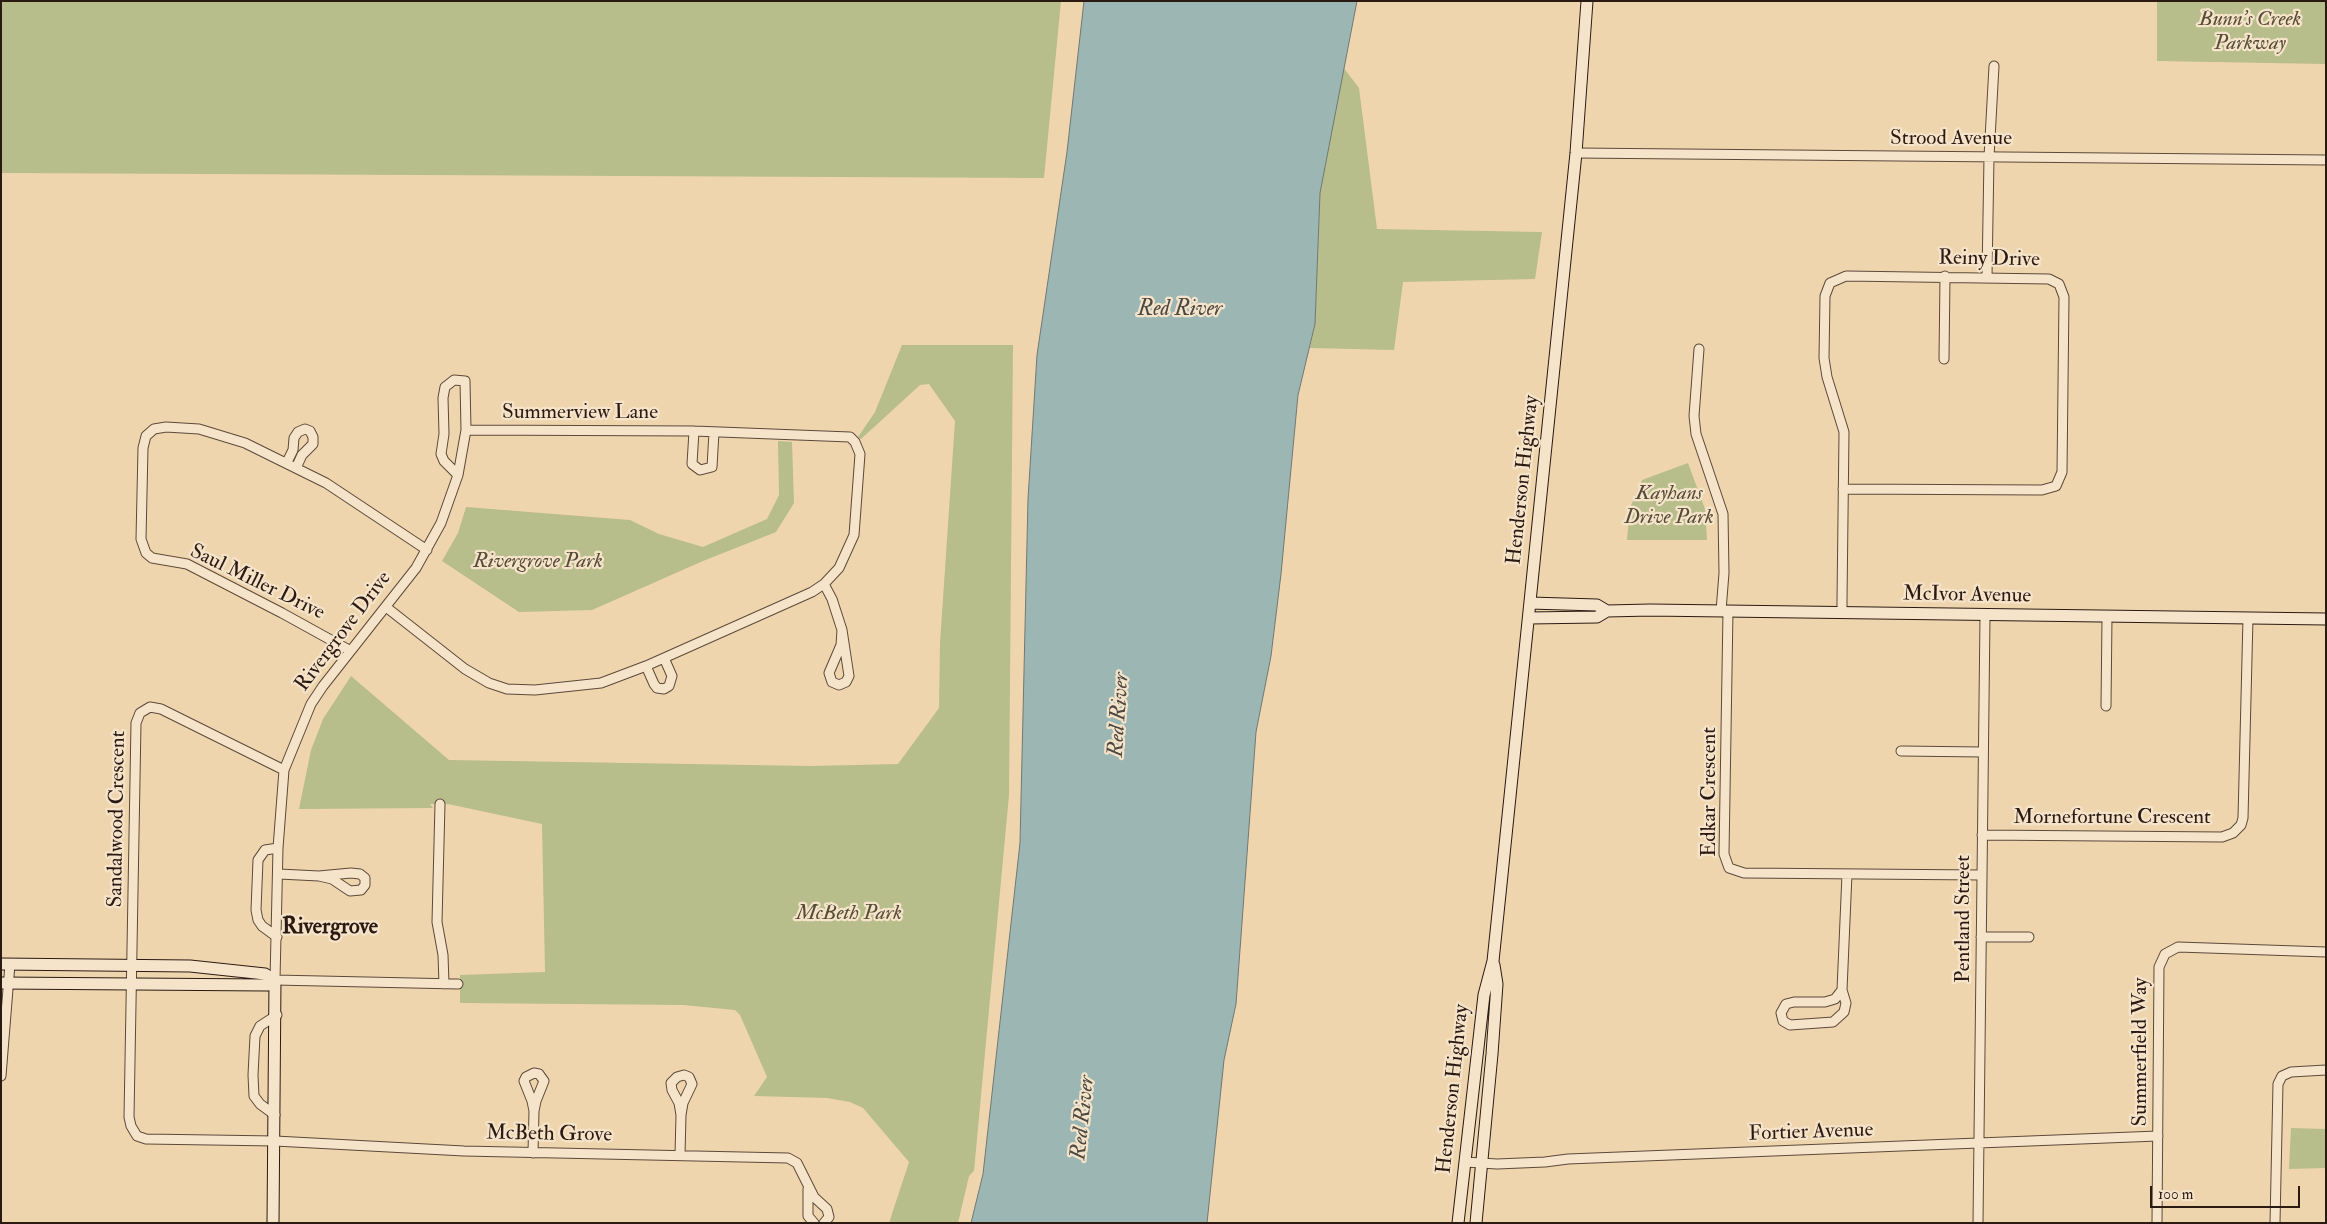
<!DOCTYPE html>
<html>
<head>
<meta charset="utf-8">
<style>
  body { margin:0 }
  #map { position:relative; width:2327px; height:1224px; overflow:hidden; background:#efd5ae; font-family:"IM FELL Double Pica",serif }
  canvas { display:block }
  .frame { position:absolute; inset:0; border:2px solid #2b1a12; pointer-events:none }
  .scale { position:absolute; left:2150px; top:1186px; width:150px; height:22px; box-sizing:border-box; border:2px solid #2b1a12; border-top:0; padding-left:6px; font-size:15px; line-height:18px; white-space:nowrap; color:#2b1a12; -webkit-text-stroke:4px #f5e4ca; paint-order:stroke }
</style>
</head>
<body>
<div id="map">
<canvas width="2327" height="1224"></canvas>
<div class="frame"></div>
<div class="scale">100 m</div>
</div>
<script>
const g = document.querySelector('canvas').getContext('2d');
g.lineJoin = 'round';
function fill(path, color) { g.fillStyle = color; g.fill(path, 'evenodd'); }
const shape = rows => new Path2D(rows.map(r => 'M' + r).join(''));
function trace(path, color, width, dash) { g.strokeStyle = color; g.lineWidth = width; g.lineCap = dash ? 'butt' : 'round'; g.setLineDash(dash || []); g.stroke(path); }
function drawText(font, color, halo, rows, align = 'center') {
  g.font = font + ' "IM FELL Double Pica",serif'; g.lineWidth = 4.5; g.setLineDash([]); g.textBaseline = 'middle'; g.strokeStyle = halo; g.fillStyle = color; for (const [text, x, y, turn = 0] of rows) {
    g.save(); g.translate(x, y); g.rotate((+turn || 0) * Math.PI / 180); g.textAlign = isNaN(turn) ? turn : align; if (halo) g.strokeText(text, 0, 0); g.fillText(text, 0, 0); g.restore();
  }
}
fill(shape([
  [1,1,1061,1,1044,178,1,173],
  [2157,1,2326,1,2326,64,2157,61],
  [1343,67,1359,88,1377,229,1542,232,1535,279,1403,282,1394,350,1310,348,1315,324,1320,193],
  [902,345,1013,345,1009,795,974,1171,969,1176,958,1223,889,1223,909,1162,863,1108,850,1102,827,1098,754,1096,767,1077,740,1015,735,1010,683,1005,460,1003,460,975,545,972,542,824,448,804,430,804,433,808,299,809,311,750,323,719,351,676,449,760,810,766,898,764,939,708,940,643,955,421,929,384,920,385,861,439,858,437,875,412],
  [778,441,792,442,794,503,776,532,703,561,592,610,519,612,442,561,458,533,466,507,630,520,659,534,703,547,767,519,779,495],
  [1688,463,1705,509,1707,540,1627,540,1630,508,1642,480],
  [2291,1128,2326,1129,2326,1168,2289,1169]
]), '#b7bd8b');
const water = shape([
  [1084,1,1357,1,1320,193,1315,324,1298,395,1281,574,1271,656,1256,732,1236,1004,1224,1060,1207,1223,971,1223,983,1174,1020,843,1028,499,1037,355,1067,152,1084,1]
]);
fill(water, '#9cb7b3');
trace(water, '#6f7873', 1);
const street = shape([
  [1576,153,2326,160],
  [1987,277,1989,157,1994,66],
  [1699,349,1694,416,1696,434,1723,514,1724,573,1721,611],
  [1944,359,1945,276],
  [694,431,692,464,700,470,712,467,714,432],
  [287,462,293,450,294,438,298,432,305,429,310,431,313,437,313,444,302,455,296,468],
  [824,584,832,599,842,630,841,645,829,673,832,682,839,685,846,682,849,676,842,630],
  [386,607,465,669,489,683,507,689,535,690,601,683,646,666,812,592,824,584,839,568,854,535,860,454,855,442,850,437,694,431,466,430],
  [1728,611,1724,854,1729,868,1744,873,1981,875],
  [1842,613,1842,601,1844,432,1827,377,1824,358,1825,296,1830,283,1846,276,2049,279,2059,284,2064,297,2062,472,2056,486,2042,490,1843,489],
  [349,650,282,613,187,564,152,558,146,553,141,539,143,448,146,436,154,429,166,427,199,429,245,443,326,483,427,550],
  [646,666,654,684,657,688,664,689,669,686,672,676,664,658],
  [2106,706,2107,617],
  [1901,751,1983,752],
  [284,770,161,709,150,707,140,713,136,723,129,1117,131,1126,137,1136,146,1139,275,1141,464,1151,788,1158,797,1163,814,1197,827,1209,829,1217,824,1223],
  [440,804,437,922,443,955,444,984],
  [1982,835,2222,837,2233,833,2241,825,2243,818,2248,618],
  [279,874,319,876,351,873,360,874,365,878,365,885,361,890,350,891,332,879,319,876],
  [277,937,262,926,258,920,256,910,258,860,265,850,278,848],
  [1981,937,2029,937],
  [458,984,275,980,278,848,284,770,311,704,323,686,416,568,441,523,458,475,466,430,465,381,454,380,445,387,443,398,444,434,441,454,444,461,458,475],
  [1842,990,1835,999,1825,1002,1794,1002,1786,1004,1781,1013,1783,1021,1790,1025,1833,1022,1844,1012,1846,1003,1842,990,1847,874],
  [1,1076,10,964],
  [275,1115,260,1104,254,1096,253,1075,255,1036,260,1026,277,1015],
  [533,1153,534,1111,532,1101,524,1081,526,1077,534,1073,539,1074,544,1081,536,1101,534,1111],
  [680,1155,681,1115,683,1103,692,1084,689,1077,684,1075,677,1077,671,1083,672,1090,679,1103,681,1115],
  [1465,1162,1497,1164,1545,1162,1568,1159,2158,1136],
  [808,1189,808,1216,814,1223],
  [1978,1223,1985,616],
  [2157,1223,2159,967,2165,954,2178,947,2326,952],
  [2275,1223,2278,1084,2282,1076,2291,1072,2326,1070]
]);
const secondary = shape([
  [1530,603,1597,605,1607,611],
  [1529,618,1597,617,1607,611,1650,610,2326,619],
  [1,964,190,966,265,974,275,980],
  [1,983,267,985,275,980],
  [273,1223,275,980],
  [1458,1223,1484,995,1493,961,1500,894,1576,153,1587,1],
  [1476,1223,1492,1054,1497,984,1494,965]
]);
trace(street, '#5c4939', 11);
trace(secondary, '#2b1a12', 13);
trace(street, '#f5e4ca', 9);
trace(secondary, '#f5e4ca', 11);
drawText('italic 21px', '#554b36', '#f5e4ca', [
  ["Bunn's Creek",2250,20],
  ["Parkway",2250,44],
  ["Kayhans",1669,494],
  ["Drive Park",1669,518],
  ["Rivergrove Park",538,562],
  ["McBeth Park",849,914]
]);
drawText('21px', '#2b1a12', '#f5e4ca', [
  ["Strood Avenue",1951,139],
  ["Reiny Drive",1989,260,1],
  ["Summerview Lane",580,413],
  ["Henderson Highway",1524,480,-84],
  ["Saul Miller Drive",257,583,26],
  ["McIvor Avenue",1967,596,1],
  ["Rivergrove Drive",344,632,-53],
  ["Edkar Crescent",1710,792,-90],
  ["Mornefortune Crescent",2112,818],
  ["Sandalwood Crescent",118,819,-89],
  ["Pentland Street",1964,919,-90],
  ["Summerfield Way",2141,1052,-90],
  ["Henderson Highway",1454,1089,-84],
  ["Fortier Avenue",1811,1133,-2],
  ["McBeth Grove",549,1135,1]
]);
drawText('italic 22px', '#4d4942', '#f5e4ca', [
  ["Red River",1180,310],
  ["Red River",1120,715,-86],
  ["Red River",1084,1118,-84]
]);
drawText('bold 22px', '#2b1a12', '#f5e4ca', [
  ["Rivergrove",330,928]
]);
</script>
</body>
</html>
